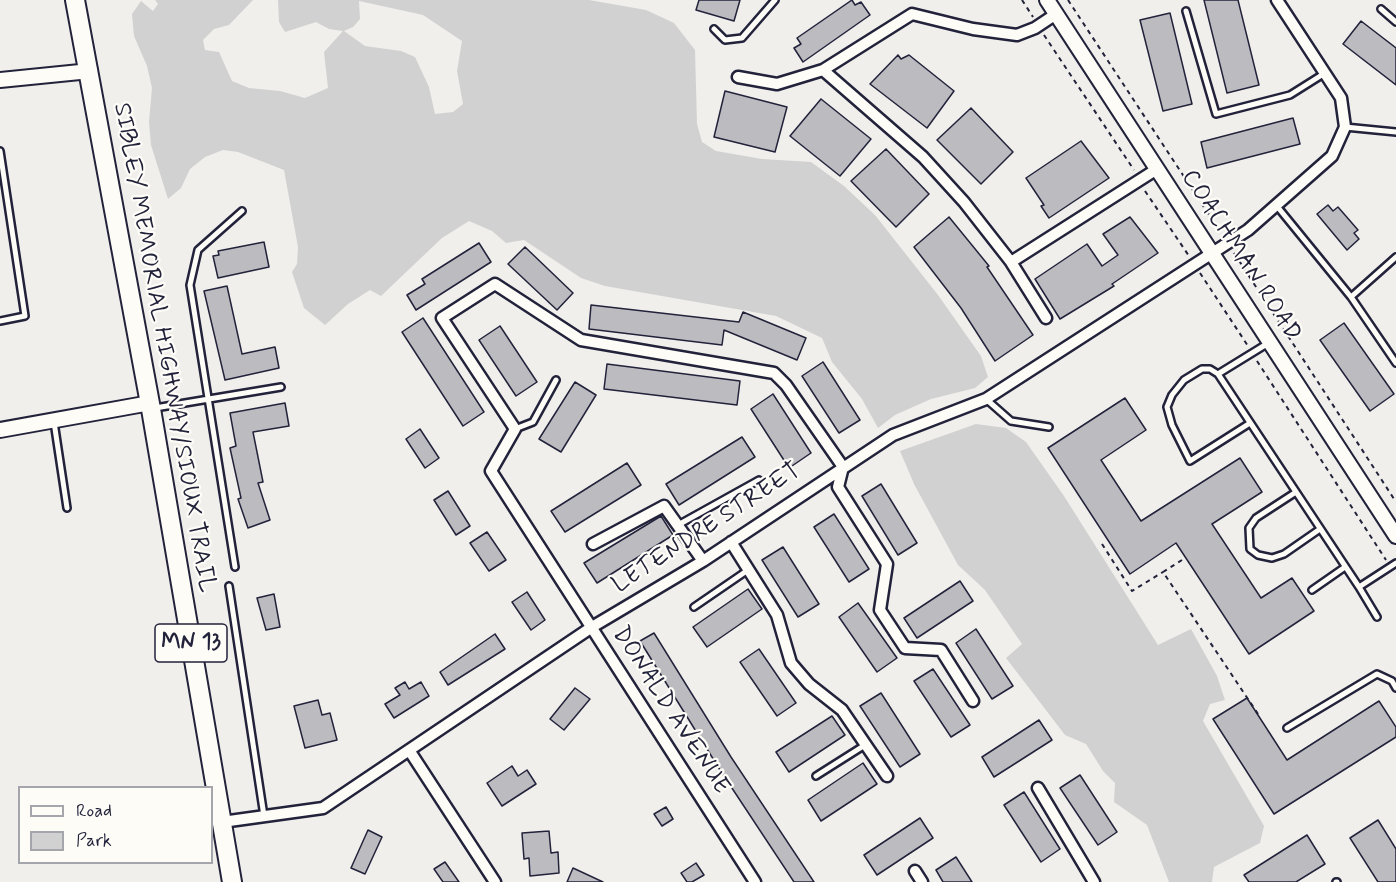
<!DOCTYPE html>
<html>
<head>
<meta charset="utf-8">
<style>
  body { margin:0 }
  #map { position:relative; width:1396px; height:882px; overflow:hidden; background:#f0efec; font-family:Mynerve,sans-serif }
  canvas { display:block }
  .legend { position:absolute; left:18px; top:786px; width:195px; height:78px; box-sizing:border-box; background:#fdfcf7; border:2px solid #a5a5ac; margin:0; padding:8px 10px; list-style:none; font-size:18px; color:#22223b }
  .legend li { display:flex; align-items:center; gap:12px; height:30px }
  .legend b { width:30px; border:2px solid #a5a5ac }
</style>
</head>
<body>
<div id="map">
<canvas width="1396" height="882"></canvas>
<ul class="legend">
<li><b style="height:8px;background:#fdfcf7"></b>Road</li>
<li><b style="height:16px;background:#d2d1d1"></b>Park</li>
</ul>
</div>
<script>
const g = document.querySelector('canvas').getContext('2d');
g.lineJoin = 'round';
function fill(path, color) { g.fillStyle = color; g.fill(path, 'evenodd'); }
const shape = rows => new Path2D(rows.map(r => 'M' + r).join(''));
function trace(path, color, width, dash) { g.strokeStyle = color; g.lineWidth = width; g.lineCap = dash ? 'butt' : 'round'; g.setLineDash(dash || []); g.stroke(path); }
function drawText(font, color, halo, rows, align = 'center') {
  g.font = font + ' Mynerve,sans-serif'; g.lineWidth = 4.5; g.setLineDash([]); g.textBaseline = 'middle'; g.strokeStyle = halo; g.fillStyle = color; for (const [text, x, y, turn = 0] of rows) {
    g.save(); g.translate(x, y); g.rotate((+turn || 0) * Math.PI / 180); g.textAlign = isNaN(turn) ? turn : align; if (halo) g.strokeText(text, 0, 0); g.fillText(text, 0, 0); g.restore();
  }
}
fill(shape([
  [155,0,253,0,229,25,214,29,203,40,205,50,219,52,232,81,249,88,280,91,305,98,328,88,324,52,343,31,329,29,316,22,285,32,279,22,278,0,589,0,646,10,674,23,695,50,697,124,702,142,716,151,762,159,811,162,844,186,875,215,938,295,981,356,988,377,975,388,931,399,895,415,878,428,862,399,832,362,822,338,776,316,605,286,581,278,524,240,506,243,492,231,469,221,442,238,381,296,370,290,348,304,325,325,304,308,292,272,297,264,298,247,284,170,238,152,223,150,205,157,190,169,181,188,168,199,151,145,149,122,152,88,147,66,134,36,132,14,141,1,153,11,158,4],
  [359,1,423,15,462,41,457,71,463,104,453,112,435,114,429,87,415,57,401,51,365,46,344,31,353,27,360,19],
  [976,424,1006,428,1026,442,1064,496,1158,645,1191,629,1217,676,1225,700,1210,704,1203,721,1264,826,1260,843,1214,867,1212,882,1169,882,1147,825,1114,802,1115,783,1103,771,1086,744,1065,735,1006,658,1022,644,985,590,958,565,914,484,900,451]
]), '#d2d1d1');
const building = shape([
  [699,0,740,0,734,21,696,10,699,0],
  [852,0,855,5,861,2,870,15,803,62,794,48,801,44,797,38,852,0],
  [1204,0,1238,0,1259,85,1227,93,1204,0],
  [1170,13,1192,104,1163,111,1140,20,1170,13],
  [1361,21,1396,48,1396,85,1343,44,1361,21],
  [898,55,901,59,909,55,954,91,927,128,870,84,898,55],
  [725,91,787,107,775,152,714,137,725,91],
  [821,99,871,139,840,176,790,136,821,99],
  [971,108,1013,152,981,184,937,140,971,108],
  [1293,118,1300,144,1207,168,1201,142,1293,118],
  [1081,141,1109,178,1049,218,1041,206,1044,205,1026,178,1081,141],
  [886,149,929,194,896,227,851,181,886,149],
  [1328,205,1333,211,1338,207,1358,230,1354,233,1359,239,1347,250,1317,214,1328,205],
  [949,217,989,266,987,267,1033,335,995,361,961,308,914,247,949,217],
  [1130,217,1158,253,1112,284,1114,286,1060,319,1035,279,1087,244,1102,266,1118,255,1103,234,1130,217],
  [264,242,269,267,218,278,213,256,219,255,218,251,264,242],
  [479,243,491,262,416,310,407,295,425,284,422,279,479,243],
  [525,247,573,293,557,310,508,264,525,247],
  [227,286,242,354,275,347,279,368,225,380,204,291,227,286],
  [591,305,739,322,743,312,806,338,797,360,724,330,722,345,589,329,591,305],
  [423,318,484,412,463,426,402,332,423,318],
  [1344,323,1394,394,1370,411,1320,340,1344,323],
  [500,326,537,382,516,396,479,340,500,326],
  [823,362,860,420,839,433,802,376,823,362],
  [607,364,740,381,737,405,604,389,607,364],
  [575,382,596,395,561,452,539,439,575,382],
  [773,394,811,453,789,468,751,409,773,394],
  [1125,398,1146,430,1101,460,1141,521,1240,458,1262,492,1212,524,1261,598,1292,578,1314,611,1249,654,1176,543,1130,574,1048,448,1125,398],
  [285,403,289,426,253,432,263,482,258,483,270,520,248,528,238,499,241,498,230,448,236,446,230,413,285,403],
  [420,429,439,458,425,468,406,439,420,429],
  [742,437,755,457,679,505,666,484,742,437],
  [627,463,641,485,565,532,551,511,627,463],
  [881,484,917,543,898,555,862,496,881,484],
  [448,491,470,526,456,535,434,500,448,491],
  [834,514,869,569,849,582,814,527,834,514],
  [661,516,673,535,597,583,584,563,661,516],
  [487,532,506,560,489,571,470,543,487,532],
  [783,547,819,604,798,617,762,560,783,547],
  [960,581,973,601,917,638,904,618,960,581],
  [748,589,762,609,707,647,693,627,748,589],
  [527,592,545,620,531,630,512,602,527,592],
  [274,594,280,627,266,630,257,598,274,594],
  [858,603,897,658,877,672,839,617,858,603],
  [976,629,1013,686,992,699,956,643,976,629],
  [654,633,731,757,814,882,794,882,720,770,640,641,654,633],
  [495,634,505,649,448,685,440,672,495,634],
  [759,649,796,703,777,716,740,662,759,649],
  [933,669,970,725,951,737,914,681,933,669],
  [405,682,409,689,421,682,429,696,394,718,385,704,400,695,395,688,405,682],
  [575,688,590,699,564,730,550,719,575,688],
  [881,693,920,754,900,767,860,706,881,693],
  [1247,698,1287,760,1379,701,1396,727,1396,737,1274,814,1213,719,1247,698],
  [318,700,322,715,330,713,337,740,305,748,294,706,318,700],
  [832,716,845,735,789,772,776,752,832,716],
  [1039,720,1052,740,994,777,982,757,1039,720],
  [863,763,877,784,821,821,808,800,863,763],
  [512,766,518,776,527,770,536,784,502,806,487,783,512,766],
  [1080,775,1117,832,1098,845,1060,788,1080,775],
  [1024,792,1060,849,1041,862,1004,805,1024,792],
  [666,807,673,819,662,826,654,814,666,807],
  [920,818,933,838,877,875,864,855,920,818],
  [1378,820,1396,849,1396,882,1378,882,1350,838,1378,820],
  [368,830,382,837,365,874,351,868,368,830],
  [549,831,551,853,558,852,559,873,530,876,529,858,524,859,522,833,549,831],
  [1307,835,1325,864,1296,882,1249,882,1244,875,1307,835],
  [956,857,972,882,943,882,936,870,956,857],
  [445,862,459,882,443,882,434,869,445,862],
  [696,863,704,875,692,882,687,882,681,873,696,863],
  [573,868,603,882,567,882,573,868]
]);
fill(building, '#bcbcc0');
trace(building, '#22223b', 1.5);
const lane = shape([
  [1381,9,1396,22],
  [1186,11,1216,114,1290,95,1325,73],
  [714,29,725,40,742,38,775,0],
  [1345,127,1396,132],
  [0,151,25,316,0,321],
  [1276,205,1351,297,1396,363],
  [1351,297,1396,257],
  [1218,374,1270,342],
  [986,399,1011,421,1049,427],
  [155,408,281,387],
  [54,422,67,508],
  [1250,423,1190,461,1172,425,1167,407,1172,395,1184,380,1202,369,1210,369,1218,374,1359,587,1377,617],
  [515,429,533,422,556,380],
  [1296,492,1256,518,1249,528,1250,549,1258,555,1272,558,1284,554,1320,529],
  [678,525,759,480],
  [235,567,190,285,198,250,242,211],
  [229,586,264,816],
  [1359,587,1396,563],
  [1312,590,1345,567],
  [694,607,748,570],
  [1287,728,1377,674,1392,681,1396,688],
  [816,776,865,745],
  [1336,882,1337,882]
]);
const street = shape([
  [823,70,923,157,964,202,1011,262,1046,318],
  [738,77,777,84,823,70,912,14,973,29,1017,35,1035,28,1056,14],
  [1011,262,1157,169],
  [731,542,777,615,791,663,809,684,842,710,887,776],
  [593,544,664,506,703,561],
  [409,750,495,882],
  [1038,788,1094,882],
  [222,822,323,808,592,627,703,561,893,435,986,399,1248,230,1332,156,1345,127,1341,98,1277,0],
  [915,871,922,882],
  [755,882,491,471,515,429,442,318,495,284,581,340,774,373,786,385,843,467,838,487,887,564,880,610,905,648,941,650,973,701]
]);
const secondary = shape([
  [1047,0,1396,536],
  [0,80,90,71],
  [0,430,150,403]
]);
const highway = shape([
  [75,0,151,409,232,882]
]);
trace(lane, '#22223b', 10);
trace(street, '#22223b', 15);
trace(secondary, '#22223b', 18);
trace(highway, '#22223b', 22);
trace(shape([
  [1022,0,1033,17],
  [1068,0,1221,233],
  [1044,35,1134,170],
  [1145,191,1189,256],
  [1234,253,1396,502],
  [1200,273,1248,346],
  [1257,361,1386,560],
  [1102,544,1132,591,1163,572],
  [1182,560,1163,572,1258,714]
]), '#22223b', 2, [4.5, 4.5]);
trace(lane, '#fdfcf7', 5);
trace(street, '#fdfcf7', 10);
trace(secondary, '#fdfcf7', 14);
trace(highway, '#fdfcf7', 18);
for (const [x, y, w] of [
  [191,643,72]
]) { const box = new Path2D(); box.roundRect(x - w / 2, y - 19, w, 38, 4.5); g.fillStyle = '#fdfcf7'; g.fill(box); trace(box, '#22223b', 1.5); }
drawText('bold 22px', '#22223b', null, [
  ["MN 13",191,643]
]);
drawText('24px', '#22223b', '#fdfcf7', [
  ["COACHMAN ROAD",1240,256,57],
  ["SIBLEY MEMORIAL HIGHWAY/SIOUX TRAIL",163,348,80],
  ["LETENDRE STREET",707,529,-33],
  ["DONALD AVENUE",670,711,57]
]);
</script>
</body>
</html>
